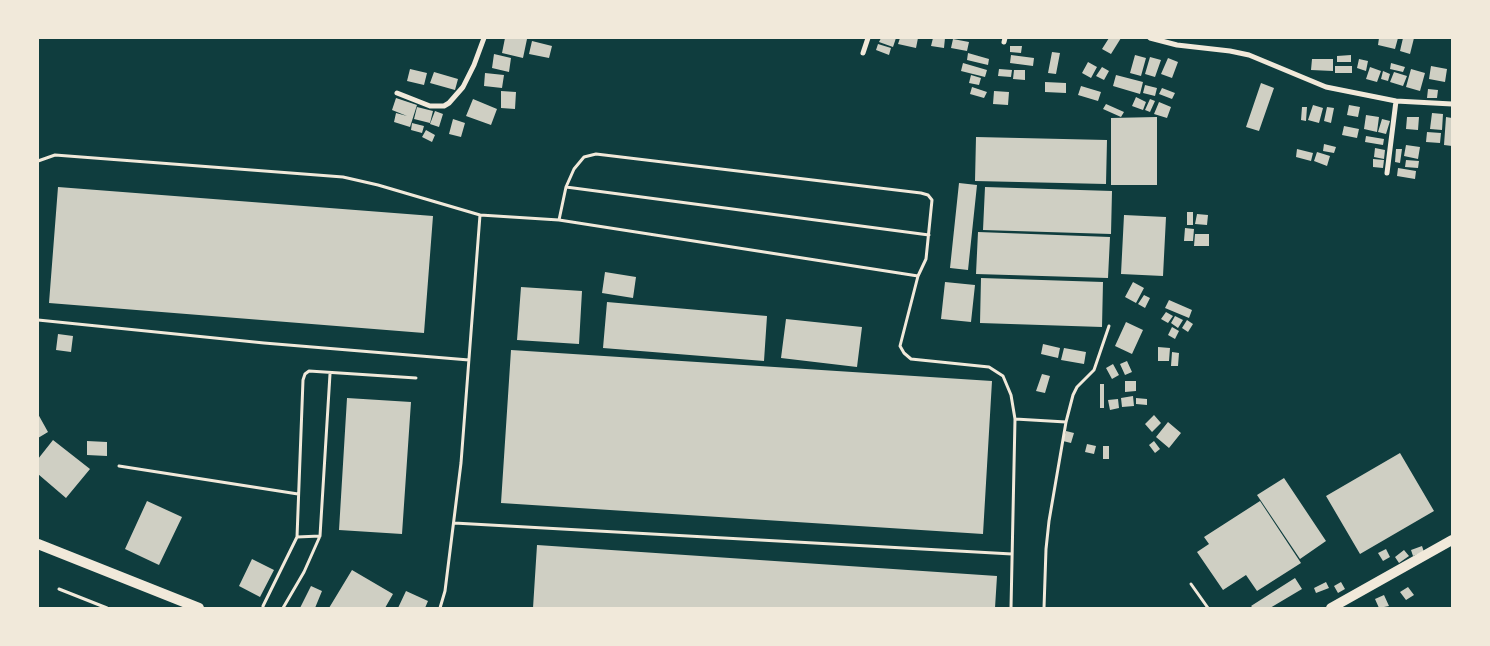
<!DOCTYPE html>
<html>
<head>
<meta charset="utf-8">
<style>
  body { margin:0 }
  #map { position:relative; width:1490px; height:646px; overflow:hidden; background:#0f3d3e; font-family:Signika,sans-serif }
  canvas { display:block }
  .frame { position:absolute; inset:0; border:39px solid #f1e9da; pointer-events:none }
</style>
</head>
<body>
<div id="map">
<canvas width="1490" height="646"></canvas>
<div class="frame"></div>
</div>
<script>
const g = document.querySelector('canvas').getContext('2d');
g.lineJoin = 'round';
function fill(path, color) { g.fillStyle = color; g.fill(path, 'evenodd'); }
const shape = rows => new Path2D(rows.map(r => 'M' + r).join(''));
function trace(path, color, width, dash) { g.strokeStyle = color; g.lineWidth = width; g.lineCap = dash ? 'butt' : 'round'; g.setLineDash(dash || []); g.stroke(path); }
fill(shape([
  [505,38,527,39,523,58,502,53],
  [881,38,896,38,893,47,879,42],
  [900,38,918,38,916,48,898,44],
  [933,38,945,38,944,48,931,46],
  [1109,38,1121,38,1111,54,1102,49],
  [1379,38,1398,38,1395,49,1378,45],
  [1403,38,1414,38,1410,54,1400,51],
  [953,39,969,42,967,51,951,48],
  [532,41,552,46,549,58,529,54],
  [878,44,891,48,889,55,876,50],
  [1010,46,1022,46,1021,53,1010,52],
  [1052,52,1060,53,1056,74,1048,73],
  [968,53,989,59,988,65,967,60],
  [494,54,511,58,509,72,492,68],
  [1011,55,1034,58,1033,66,1010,63],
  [1135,55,1146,58,1141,76,1130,73],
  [1351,55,1351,62,1337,62,1337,56],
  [1150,57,1161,60,1155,77,1145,74],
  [1168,58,1178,62,1172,78,1161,74],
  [1312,59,1333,59,1333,71,1311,70],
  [1359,59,1368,61,1366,71,1357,68],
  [1088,62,1097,67,1091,78,1082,73],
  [963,63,987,70,985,77,961,71],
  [1391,63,1405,67,1403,72,1390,69],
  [1335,66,1352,66,1352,73,1335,73],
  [1431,66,1447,69,1445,82,1429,79],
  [1102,67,1109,71,1104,80,1096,76],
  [1370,67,1381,71,1377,82,1366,79],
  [410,69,427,73,424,85,407,81],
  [999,69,1012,70,1011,77,998,76],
  [1411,69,1425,73,1420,91,1406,87],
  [1014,70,1025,70,1025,80,1013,79],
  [1383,71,1390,74,1388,81,1381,79],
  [434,72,458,79,455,90,430,83],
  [1394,72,1407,76,1403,86,1390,82],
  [485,73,504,75,502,88,484,86],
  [971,75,981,78,979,85,969,83],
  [1116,75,1143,82,1140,94,1113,86],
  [1045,82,1066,83,1066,93,1045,92],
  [1261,83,1274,88,1259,131,1246,127],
  [1145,85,1157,88,1155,96,1143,93],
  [1081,86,1101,92,1098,101,1078,95],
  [972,87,987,92,984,98,970,94],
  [1162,88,1175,93,1172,99,1159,94],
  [1428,89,1438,90,1437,98,1427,98],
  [501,91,516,92,515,109,501,108],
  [994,91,1009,92,1008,105,993,104],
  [1136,97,1146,102,1143,110,1132,106],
  [396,98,417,105,410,127,394,122,396,113,407,116,392,110],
  [473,99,497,109,491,125,466,116],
  [1150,99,1155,101,1150,112,1145,110],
  [1159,102,1171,107,1167,118,1154,114],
  [1106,104,1124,112,1121,117,1103,109],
  [1313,105,1323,108,1319,123,1308,120],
  [1349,105,1360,107,1358,117,1347,115],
  [417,107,433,111,430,123,414,119],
  [1302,107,1307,107,1306,121,1301,120],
  [1327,107,1334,108,1331,123,1324,121],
  [435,111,443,114,439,127,430,124],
  [1432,113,1443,114,1442,130,1430,129],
  [1366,115,1379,117,1377,132,1364,129],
  [1157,117,1157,185,1111,185,1111,118],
  [1407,117,1419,117,1418,130,1406,129],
  [1446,117,1452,118,1452,146,1444,145],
  [453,119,465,123,461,137,449,134],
  [1382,119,1390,121,1386,134,1378,132],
  [412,123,424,126,422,133,411,130],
  [1344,126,1359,129,1357,138,1342,135],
  [426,130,435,135,432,142,422,137],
  [1427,132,1441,133,1440,143,1426,142],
  [1366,136,1384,139,1383,145,1365,142],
  [976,137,1107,140,1106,184,975,181],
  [1324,144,1336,147,1334,153,1323,151],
  [1406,145,1420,147,1418,159,1404,156],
  [1375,148,1385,150,1384,159,1374,157],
  [1297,149,1313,153,1311,161,1296,157],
  [1396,149,1402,149,1400,163,1395,162],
  [1317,152,1330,156,1327,166,1314,161],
  [1373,159,1384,160,1383,168,1373,167],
  [1406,160,1419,161,1418,168,1405,167],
  [1398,168,1416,171,1415,179,1397,176],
  [959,183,977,185,968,270,950,268],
  [58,187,433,216,424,333,49,303],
  [985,187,1112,191,1111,234,983,230],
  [1187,212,1193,212,1193,225,1187,225],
  [1197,214,1208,215,1207,225,1195,224],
  [1124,215,1166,217,1163,276,1121,274],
  [1185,228,1194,229,1193,241,1184,241],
  [978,232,1110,237,1108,278,976,274],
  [1195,234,1209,234,1209,246,1194,246],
  [605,272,636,277,633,298,602,293],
  [981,278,1103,282,1102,327,980,323],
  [945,282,975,285,971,322,941,319],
  [1133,282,1144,288,1136,303,1125,297],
  [521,287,582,291,579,344,517,340],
  [1144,295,1150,298,1145,308,1138,304],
  [1169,300,1192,310,1189,318,1165,308],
  [607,302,767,316,764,361,603,348],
  [1166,312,1173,316,1168,323,1161,319],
  [1175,316,1183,320,1178,328,1171,323],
  [786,319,862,327,857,367,781,358],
  [1187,320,1193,324,1188,332,1182,328],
  [1126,322,1143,330,1132,354,1115,346],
  [1172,327,1179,331,1175,339,1168,335],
  [58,334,73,336,71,352,56,350],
  [1043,344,1060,348,1058,358,1041,354],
  [1158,347,1170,348,1169,361,1158,361],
  [1064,348,1086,352,1084,364,1061,360],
  [511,350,992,381,983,534,501,503],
  [1172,352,1179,353,1178,366,1171,366],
  [1127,361,1132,372,1125,375,1120,364],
  [1113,364,1119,375,1112,379,1106,368],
  [1042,374,1050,376,1045,393,1036,391],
  [1125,381,1136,381,1136,391,1125,392],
  [1100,384,1104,384,1104,408,1100,408],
  [1133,396,1134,406,1122,407,1121,398],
  [347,398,411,402,402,534,339,530],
  [1136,398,1147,399,1147,405,1136,404],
  [1118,399,1119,408,1110,410,1108,400],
  [38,414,48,432,38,438],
  [1154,415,1161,423,1152,432,1145,424],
  [1168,422,1181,433,1169,448,1156,437],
  [1066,431,1074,433,1071,443,1063,441],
  [53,440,90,469,66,498,38,474,38,459],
  [87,441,107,442,107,456,87,455],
  [1154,441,1160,449,1155,453,1149,445],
  [1087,444,1096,446,1094,454,1085,452],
  [1103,446,1109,446,1109,459,1103,459],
  [1400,453,1434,511,1360,554,1326,496],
  [1284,478,1326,541,1300,559,1257,495],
  [147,501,182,517,159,565,125,549],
  [1260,501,1301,563,1257,591,1246,575,1223,590,1197,552,1209,544,1204,537],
  [537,545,997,576,995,608,533,608],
  [1422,546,1424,552,1413,556,1411,550],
  [1386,549,1390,557,1383,561,1378,553],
  [1404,550,1409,556,1399,563,1395,557],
  [252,559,274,570,260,597,239,586],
  [352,570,393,594,385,608,329,608],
  [1295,578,1302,589,1270,608,1253,608,1251,606],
  [1326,582,1329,588,1316,593,1314,588],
  [1341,582,1345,589,1338,593,1334,586],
  [311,586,322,591,315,608,300,608],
  [1408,587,1414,595,1406,600,1400,592],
  [406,591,428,601,425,608,398,608],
  [1384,595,1389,606,1379,608,1375,599]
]), '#cfcfc3');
trace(shape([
  [38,161,55,155,343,177,378,185,480,215],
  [566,187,929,235],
  [559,220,566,187,574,169,584,157,596,154,921,193,928,195,932,200,926,259,918,276],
  [38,320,264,343,469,360],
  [1015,419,1066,422],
  [119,466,298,494],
  [454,523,1012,554],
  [297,537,320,536],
  [1191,584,1208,608],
  [59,589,107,608],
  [263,608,263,606,297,537,303,380,305,374,309,371,416,378],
  [283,608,304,572,320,536,330,374],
  [440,608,445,591,461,463,480,215,559,220,918,276,900,346,904,353,911,359,989,367,1003,376,1011,395,1015,419,1011,608],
  [1044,608,1046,549,1049,521,1066,422,1073,395,1077,387,1094,370,1109,326]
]), '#f1e9da', 3);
trace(shape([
  [1150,38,1177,45,1230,51,1249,55,1326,87,1396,101,1452,104],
  [1004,42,1005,38],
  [863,53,868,38],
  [397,93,430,106,444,106,449,103,463,87,474,65,484,38],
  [1387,173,1396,101]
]), '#f1e9da', 5);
trace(shape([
  [38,544,199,608],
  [1331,608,1452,540]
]), '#f1e9da', 10);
</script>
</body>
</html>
